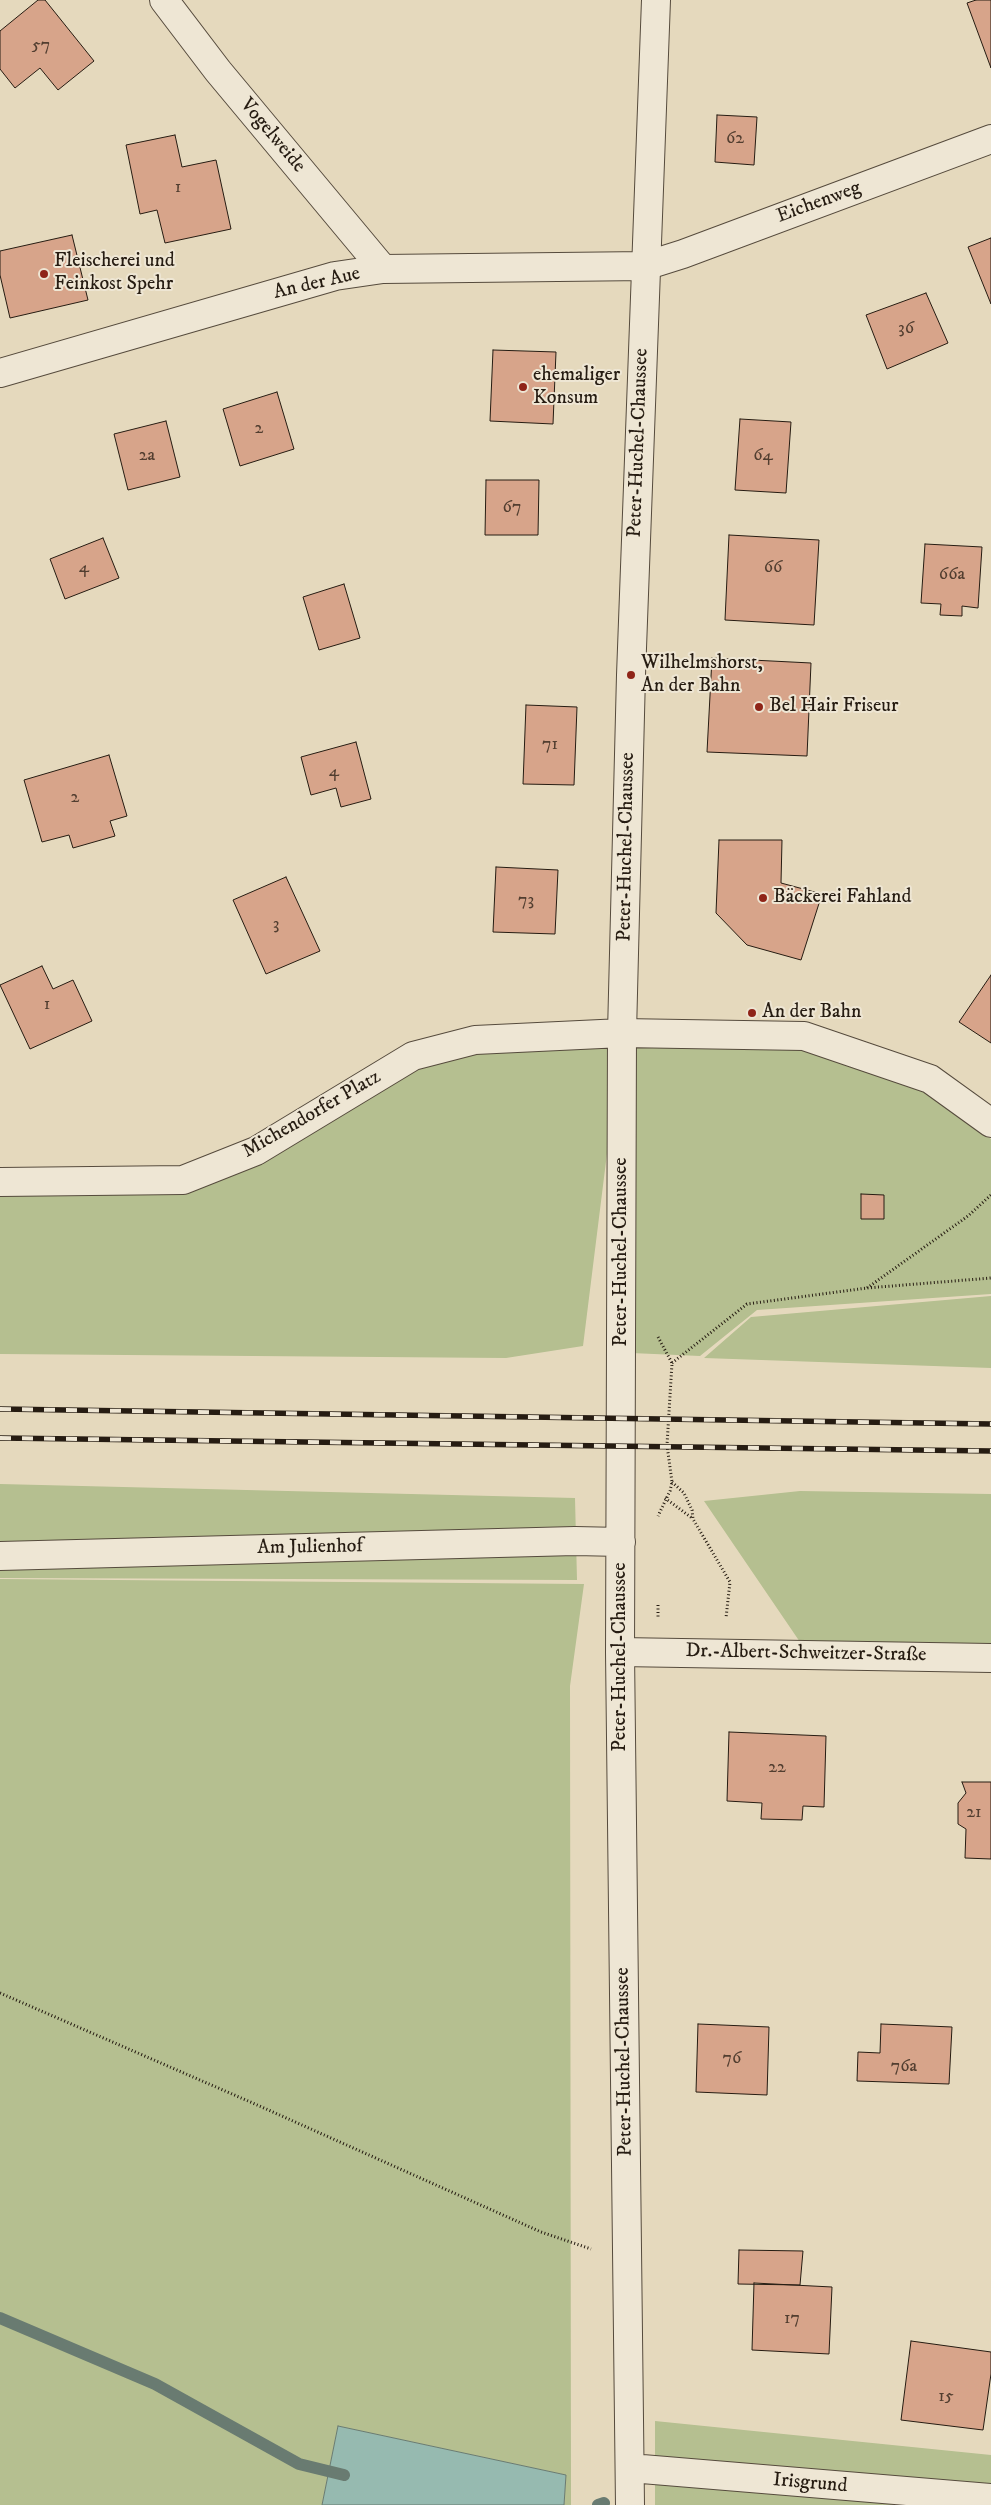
<!DOCTYPE html>
<html>
<head>
<meta charset="utf-8">
<style>
  body { margin:0 }
  canvas { display:block; background:#e5d9bd }
</style>
</head>
<body>
<canvas width="991" height="2505"></canvas>
<script>
const g = document.querySelector('canvas').getContext('2d');
g.lineJoin = 'round';
function fill(path, color) { g.fillStyle = color; g.fill(path, 'evenodd'); }
const shape = rows => new Path2D(rows.map(r => 'M' + r).join(''));
function trace(path, color, width, dash) { g.strokeStyle = color; g.lineWidth = width; g.lineCap = dash ? 'butt' : 'round'; g.setLineDash(dash || []); g.stroke(path); }
function drawText(font, color, halo, rows, align = 'center') {
  g.font = font + ' "IM FELL DW Pica",serif'; g.lineWidth = 4; g.setLineDash([]); g.textBaseline = 'middle'; g.strokeStyle = halo; g.fillStyle = color; for (const [text, x, y, turn = 0] of rows) {
    g.save(); g.translate(x, y); g.rotate((+turn || 0) * Math.PI / 180); g.textAlign = isNaN(turn) ? turn : align; if (halo) g.strokeText(text, 0, 0); g.fillText(text, 0, 0); g.restore();
  }
}
fill(shape([
  [622,1033,583,1346,506,1358,0,1354,0,1182,183,1180,475,1040],
  [633,1046,800,1047,929,1091,991,1139,991,1294,757,1310,700,1356,631,1353],
  [991,1296,991,1368,704,1358,751,1317],
  [0,1484,575,1498,577,1580,0,1578],
  [800,1491,991,1494,991,1647,802,1645,704,1501],
  [0,1579,584,1584,570,1686,571,2505,564,2505,566,2475,338,2426,322,2505,0,2505],
  [655,2421,991,2455,991,2505,655,2505]
]), '#b5bf90');
const water = shape([
  [338,2426,566,2475,564,2505,322,2505,338,2426]
]);
fill(water, '#96bab0');
trace(water, '#697b71', 1);
trace(shape([
  [0,2318,155,2384,299,2464,344,2475],
  [598,2505,604,2503]
]), '#697b71', 12);
const building = shape([
  [38,0,45,0,94,61,58,90,40,68,15,88,0,69,0,31,38,0],
  [976,0,991,0,991,68,967,3,976,0],
  [717,115,757,117,754,165,715,162,717,115],
  [175,135,182,167,216,160,231,229,165,243,157,210,140,214,126,145,175,135],
  [72,235,88,300,10,318,0,275,0,251,72,235],
  [991,238,991,304,968,247,991,238],
  [926,293,948,343,887,369,866,315,926,293],
  [493,350,556,352,553,424,490,421,493,350],
  [277,392,294,449,240,466,223,409,277,392],
  [740,419,791,422,786,493,735,490,740,419],
  [166,421,180,477,128,490,114,434,166,421],
  [486,480,539,480,538,535,485,535,486,480],
  [729,535,819,540,814,625,725,620,729,535],
  [103,538,119,578,65,599,50,559,103,538],
  [925,544,982,547,978,608,962,606,962,616,940,615,941,604,921,603,925,544],
  [344,584,360,638,319,650,303,597,344,584],
  [712,658,811,663,807,756,707,752,712,658],
  [526,705,577,707,574,785,523,784,526,705],
  [356,742,371,799,341,807,336,788,311,795,301,757,356,742],
  [109,755,127,816,110,821,115,836,73,848,69,835,42,842,24,780,109,755],
  [719,840,782,840,781,883,822,894,801,960,747,945,716,913,719,840],
  [496,867,558,870,555,934,493,932,496,867],
  [286,877,320,951,266,974,233,900,286,877],
  [42,966,53,989,73,980,92,1021,30,1049,0,985,42,966],
  [991,975,991,1043,959,1022,991,975],
  [861,1194,884,1195,884,1219,861,1219,861,1194],
  [729,1732,826,1736,824,1807,803,1806,802,1820,761,1819,762,1803,727,1801,729,1732],
  [962,1782,991,1782,991,1859,965,1858,966,1829,958,1824,958,1803,966,1793,962,1782],
  [698,2024,769,2027,767,2095,696,2092,698,2024],
  [881,2024,952,2027,949,2084,857,2081,858,2052,880,2053,881,2024],
  [739,2250,803,2251,800,2285,738,2284,739,2250],
  [754,2283,832,2287,829,2354,752,2350,754,2283],
  [911,2341,991,2352,991,2374,983,2430,901,2420,911,2341]
]);
fill(building, '#d7a48a');
trace(building, '#261c12', 1);
const minor = shape([
  [164,0,218,71,383,269],
  [0,373,335,276,383,269,645,266,683,254,991,139],
  [0,1182,183,1180,256,1151,413,1056,475,1040,622,1033,804,1036,930,1079,991,1123],
  [0,1556,575,1541,621,1542],
  [620,1652,991,1658],
  [630,2468,991,2498],
  [630,2505,620,1652,622,1033,631,675,656,0]
]);
trace(minor, '#564b3d', 30);
trace(shape([
  [867,1288,968,1216,991,1195],
  [658,1337,672,1363,667,1445,672,1482,670,1491,658,1516],
  [672,1363,747,1304,867,1288,991,1278],
  [672,1482,684,1493,692,1510,693,1519,730,1582,726,1618],
  [665,1498,692,1518],
  [658,1605,658,1618],
  [0,1993,255,2104,541,2232,591,2249]
]), '#261c12', 3, [1, 2.5]);
trace(minor, '#eee6d4', 28);
const rail = shape([
  [0,1409,991,1424],
  [0,1438,991,1451]
]);
trace(rail, '#261c12', 5.5);
trace(rail, '#eee6d4', 4, [11]);
for (const [x, y, r, color] of [
  [44,274,5,"#8f2418"],
  [523,387,5,"#8f2418"],
  [631,675,5,"#8f2418"],
  [759,707,5,"#8f2418"],
  [763,898,5,"#8f2418"],
  [752,1013,5,"#8f2418"]
]) { const dot = new Path2D(); dot.arc(x, y, r, 0, 2 * Math.PI); g.fillStyle = color; g.fill(dot); trace(dot, '#eee6d4', 2); }
drawText('18px', '#523e30', null, [
  ["57",41,46],
  ["62",735,139],
  ["1",178,188],
  ["36",906,329],
  ["2",259,429],
  ["2a",147,456],
  ["64",763,456],
  ["67",512,508],
  ["4",84,568],
  ["66",773,568],
  ["66a",952,575],
  ["71",550,745],
  ["4",334,772],
  ["2",75,798],
  ["73",526,901],
  ["3",276,925],
  ["1",47,1005],
  ["22",777,1768],
  ["21",974,1813],
  ["76",732,2059],
  ["76a",904,2067],
  ["17",792,2319],
  ["15",946,2397]
]);
drawText('20px', '#261c12', '#eee6d4', [
  ["Vogelweide",272,136,50],
  ["Eichenweg",819,203,-20],
  ["An der Aue",317,284,-13],
  ["Peter-Huchel-Chaussee",639,443,-88],
  ["Peter-Huchel-Chaussee",627,847,-89],
  ["Michendorfer Platz",312,1115,-30],
  ["Peter-Huchel-Chaussee",622,1252,-90],
  ["Am Julienhof",310,1548,-1],
  ["Dr.-Albert-Schweitzer-Straße",806,1654,1],
  ["Peter-Huchel-Chaussee",621,1657,-90],
  ["Peter-Huchel-Chaussee",625,2062,-91],
  ["Irisgrund",810,2484,5]
]);
drawText('20px', '#261c12', '#eee6d4', [
  ["Fleischerei und",54,262],
  ["Feinkost Spehr",54,285],
  ["ehemaliger",533,376],
  ["Konsum",533,399],
  ["Wilhelmshorst,",641,664],
  ["An der Bahn",641,687],
  ["Bel Hair Friseur",769,707],
  ["Bäckerei Fahland",773,898],
  ["An der Bahn",762,1013]
], 'left');
</script>
</body>
</html>
